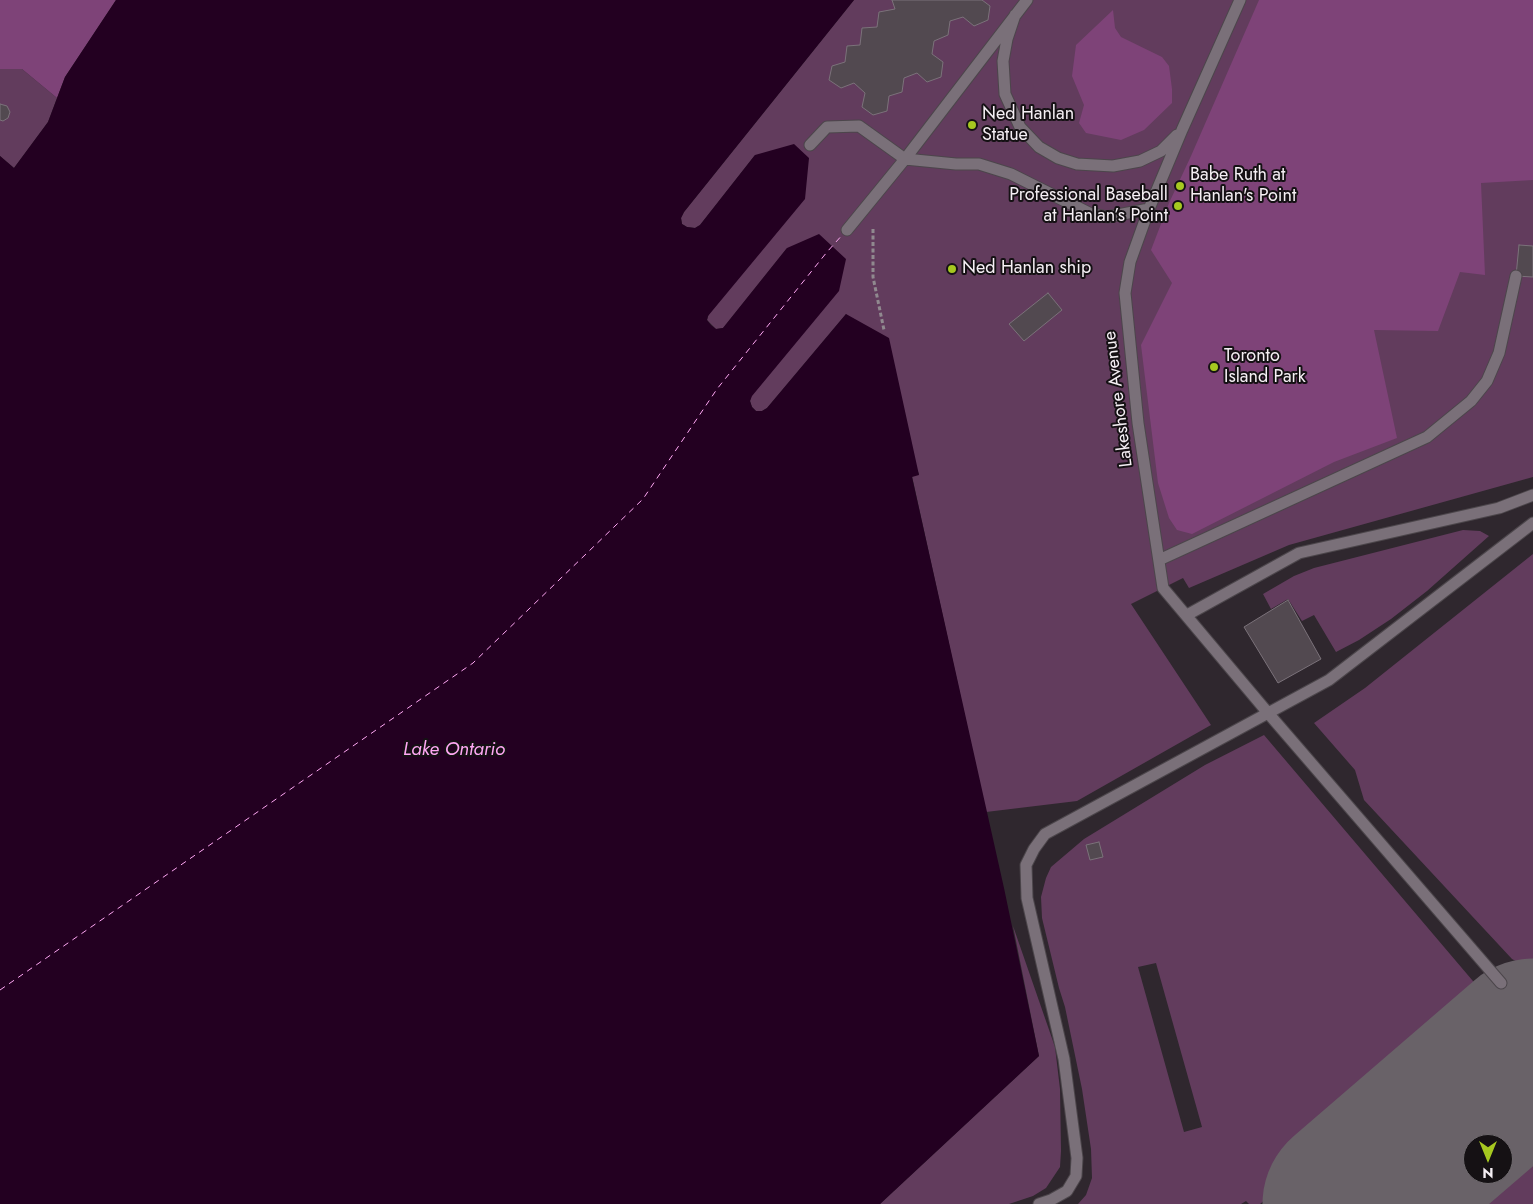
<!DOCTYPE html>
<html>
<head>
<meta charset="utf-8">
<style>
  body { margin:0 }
  #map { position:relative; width:1533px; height:1204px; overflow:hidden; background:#2f272e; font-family:Jost,sans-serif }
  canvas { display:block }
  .north { position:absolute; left:1463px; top:1134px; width:50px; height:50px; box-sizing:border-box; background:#151114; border:1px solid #6f6a6e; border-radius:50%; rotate:180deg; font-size:14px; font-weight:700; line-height:20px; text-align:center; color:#f5eff4 }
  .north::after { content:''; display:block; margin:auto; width:18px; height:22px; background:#a6c820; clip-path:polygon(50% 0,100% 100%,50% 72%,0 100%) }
</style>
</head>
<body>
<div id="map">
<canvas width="1533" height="1204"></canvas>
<div class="north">N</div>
</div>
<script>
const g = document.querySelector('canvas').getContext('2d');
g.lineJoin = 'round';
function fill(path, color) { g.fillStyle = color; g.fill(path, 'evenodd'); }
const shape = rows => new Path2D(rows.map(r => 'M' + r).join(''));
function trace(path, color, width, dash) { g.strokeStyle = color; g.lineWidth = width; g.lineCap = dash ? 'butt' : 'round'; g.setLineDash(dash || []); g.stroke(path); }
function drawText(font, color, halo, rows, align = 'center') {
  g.font = font + ' Jost,sans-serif'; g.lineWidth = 4; g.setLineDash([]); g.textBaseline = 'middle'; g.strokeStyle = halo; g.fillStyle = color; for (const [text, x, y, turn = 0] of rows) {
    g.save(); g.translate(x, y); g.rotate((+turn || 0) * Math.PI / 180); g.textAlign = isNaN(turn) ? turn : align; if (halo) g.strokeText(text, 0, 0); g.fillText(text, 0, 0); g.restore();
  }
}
fill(shape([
  [854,0,1533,0,1533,477,1289,545,1189,588,1183,578,1131,604,1211,725,1077,801,986,812,912,476,919,474,846,314,767,408,762,411,756,411,752,407,750,401,787,248,723,328,716,329,707,320,755,155,700,225,695,228,687,227,682,224,681,218,684,212],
  [0,69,22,69,57,98,48,122,14,168,0,156],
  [1463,530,1480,531,1489,536,1427,591,1391,619,1359,640,1336,652,1314,615,1302,621,1288,599,1271,609,1263,594,1294,576,1314,568],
  [1533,554,1533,966,1527,967,1512,959,1364,800,1355,770,1314,723,1365,688],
  [1264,735,1478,987,1482,998,1483,1010,1476,1022,1260,1204,1249,1204,1246,1201,1241,1204,1078,1204,1086,1195,1092,1178,1091,1149,1082,1089,1065,1007,1059,988,1042,918,1041,897,1046,878,1051,867,1084,839,1205,765],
  [1156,963,1202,1127,1184,1132,1138,967],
  [1013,926,1055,1047,1060,1089,1061,1151,1060,1167,1046,1188,1033,1196,1009,1204,880,1204,1039,1056],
  [1533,1132,1533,1204,1448,1204,1483,1174,1503,1174,1503,1157]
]), '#623c5d');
fill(shape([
  [0,0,116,0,65,77,57,98,22,69,0,69],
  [1259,0,1533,0,1533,180,1481,183,1485,275,1460,272,1438,331,1374,330,1397,438,1334,462,1192,534,1177,530,1169,518,1158,483,1141,345,1172,283,1151,250,1169,203,1191,156],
  [1113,10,1115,28,1121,37,1162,57,1169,66,1172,89,1172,103,1144,130,1121,140,1086,133,1079,123,1084,105,1072,76,1076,45]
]), '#7e4378');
fill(shape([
  [116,0,854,0,684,212,681,218,682,224,687,227,695,228,700,225,755,155,794,144,809,158,805,199,708,316,707,320,711,325,716,329,723,328,787,248,819,234,846,259,839,291,752,396,750,401,752,407,756,411,762,411,767,408,846,314,889,338,919,475,912,477,1004,888,1039,1056,880,1204,0,1204,0,156,14,168,48,122,65,77]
]), '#230021');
trace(shape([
  [0,990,473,663,643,499,717,389,827,252,844,233]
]), '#fea7f3', 1, [6, 5]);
trace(shape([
  [1480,1093,1533,1061]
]), '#696268', 71);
trace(shape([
  [1352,1204,1533,1048]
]), '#696268', 179);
const building = shape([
  [892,0,982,0,990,6,988,20,974,26,963,17,950,21,948,35,934,41,932,54,943,62,941,77,927,82,917,73,904,78,902,92,889,96,887,111,873,115,862,107,865,93,854,83,841,88,829,80,832,66,845,62,847,46,860,45,862,28,877,27,879,12,895,9,892,0],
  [0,104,7,106,10,112,8,118,3,121,0,120,0,104],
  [1519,245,1533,246,1533,277,1516,276,1519,245],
  [1048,293,1062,310,1024,341,1009,324,1048,293],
  [1288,600,1321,659,1278,683,1244,627,1288,600],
  [1099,842,1103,857,1090,860,1086,845,1099,842]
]);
fill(building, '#524950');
trace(building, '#7b727a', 1);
const service = shape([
  [1240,0,1182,130,1149,209,1130,262,1125,293,1138,423,1163,588,1268,713,1501,983],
  [1015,15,1007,39,1003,61,1005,94,1020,127,1039,147,1058,158,1077,164,1113,166,1140,161,1161,151,1177,135],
  [810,145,827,127,859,126,905,159],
  [905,159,956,164,979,164,1011,174,1089,213,1107,217,1149,209],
  [847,230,905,159,1027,0],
  [1159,560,1427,437,1471,401,1487,381,1499,353,1516,276],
  [1187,615,1299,553,1499,508,1533,495],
  [1039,1204,1051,1200,1067,1191,1076,1176,1077,1158,1064,1059,1027,898,1026,865,1034,849,1045,834,1329,680,1533,523]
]);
trace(service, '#4c464b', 13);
trace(shape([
  [873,229,873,277,884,330]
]), '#90898f', 3, [4, 2.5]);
trace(service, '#7a7079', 11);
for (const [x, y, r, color] of [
  [972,125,5,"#a6c820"],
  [1180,186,5,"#a6c820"],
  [1178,206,5,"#a6c820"],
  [952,269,5,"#a6c820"],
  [1214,367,5,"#a6c820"]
]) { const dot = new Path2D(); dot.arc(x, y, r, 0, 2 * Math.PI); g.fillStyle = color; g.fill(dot); trace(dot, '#151114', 2); }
drawText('18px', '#f5eff4', '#151114', [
  ["Ned Hanlan",982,115],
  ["Statue",982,136],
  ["Babe Ruth at",1190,176],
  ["Hanlan's Point",1190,197],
  ["Professional Baseball",1168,196,"right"],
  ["at Hanlan’s Point",1168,217,"right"],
  ["Ned Hanlan ship",962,269],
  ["Toronto",1224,357],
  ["Island Park",1224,378]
], 'left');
drawText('18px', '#f5eff4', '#151114', [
  ["Lakeshore Avenue",1119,399,-97]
]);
drawText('italic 19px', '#fea7f3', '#151114', [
  ["Lake Ontario",454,750]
]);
</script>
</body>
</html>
